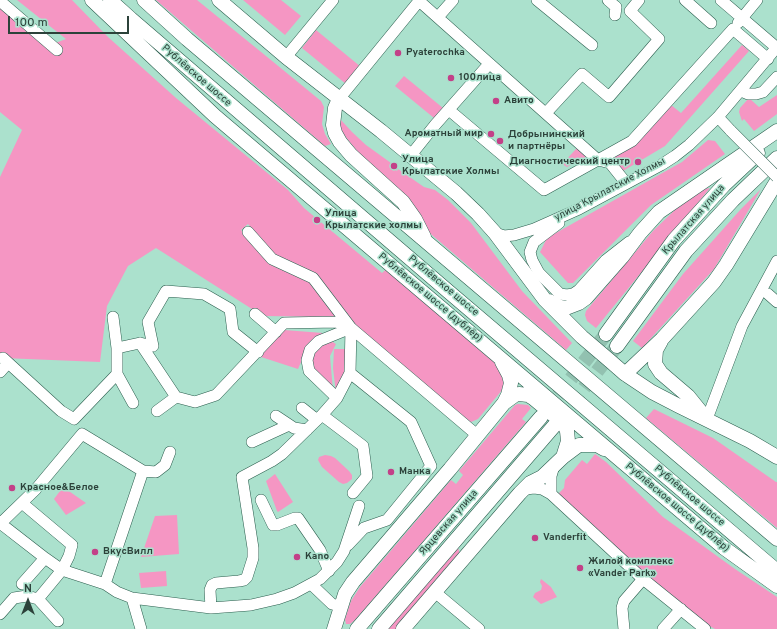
<!DOCTYPE html>
<html>
<head>
<meta charset="utf-8">
<style>
  body { margin:0 }
  #map { position:relative; width:777px; height:629px; overflow:hidden; background:#abe1cd; font-family:Overpass,sans-serif }
  canvas { display:block }
  .north { position:absolute; left:8px; top:581px; width:40px; height:40px; -webkit-text-stroke:3px #abe1cd; paint-order:stroke; rotate:0deg; font-size:11px; font-weight:700; line-height:16px; text-align:center; color:#2c423a }
  .north::after { content:''; display:block; margin:auto; width:14px; height:18px; background:#2c423a; clip-path:polygon(50% 0,100% 100%,50% 72%,0 100%) }
  .scale { position:absolute; left:8px; top:16px; width:121px; height:18px; box-sizing:border-box; border:2px solid #2c423a; border-top:0; padding-left:5px; font-size:12px; line-height:14px; white-space:nowrap; color:#2c423a; -webkit-text-stroke:3px #abe1cd; paint-order:stroke }
</style>
</head>
<body>
<div id="map">
<canvas width="777" height="629"></canvas>
<div class="north">N</div>
<div class="scale">100 m</div>
</div>
<script>
const g = document.querySelector('canvas').getContext('2d');
g.lineJoin = 'round';
function fill(path, color) { g.fillStyle = color; g.fill(path, 'evenodd'); }
const shape = rows => new Path2D(rows.map(r => 'M' + r).join(''));
function trace(path, color, width, dash) { g.strokeStyle = color; g.lineWidth = width; g.lineCap = dash ? 'butt' : 'round'; g.setLineDash(dash || []); g.stroke(path); }
function drawText(font, color, halo, rows, align = 'center') {
  g.font = font + ' Overpass,sans-serif'; g.lineWidth = 3; g.setLineDash([]); g.textBaseline = 'middle'; g.strokeStyle = halo; g.fillStyle = color; for (const [text, x, y, turn = 0] of rows) {
    g.save(); g.translate(x, y); g.rotate((+turn || 0) * Math.PI / 180); g.textAlign = isNaN(turn) ? turn : align; if (halo) g.strokeText(text, 0, 0); g.fillText(text, 0, 0); g.restore();
  }
}
fill(shape([
  [17,0,72,0,108,37,176,98,288,190,304,208,382,273,389,267,438,314,501,368,505,383,503,389,478,419,471,422,461,415,350,321,315,273,274,254,248,224,241,230,269,264,311,283,336,317,263,316,156,248,128,266,107,306,100,362,3,358,0,360,0,177,22,130,0,112,0,8,50,45,66,39],
  [156,0,197,0,266,56,321,101,324,107,322,124,325,134,331,144,325,146],
  [243,0,281,0,301,16,285,35],
  [316,30,361,67,346,84,302,48],
  [742,45,749,51,665,146,623,171,612,158,636,144,671,105,681,113],
  [404,76,443,108,434,118,395,86],
  [777,95,777,114,754,131,744,119,742,121,739,112,740,108,749,98,759,107],
  [341,120,352,132,366,145,391,163,390,165,397,171,398,169,424,187,435,190,448,200,471,223,522,291,572,343,566,350,425,229,353,146,344,135,339,125,339,121],
  [708,140,715,141,725,154,651,205,573,283,568,283,540,252,547,238,682,162],
  [577,148,588,156,567,167,562,164],
  [710,188,596,328,587,321,585,315,586,311,653,231,678,207,704,189],
  [761,189,714,269,642,348,633,341,683,274,741,209],
  [284,330,323,333,307,348,298,369,258,356],
  [329,340,336,344,330,356,333,391,311,368,315,349],
  [334,349,349,349,349,373,336,393,333,368],
  [518,404,528,405,531,408,522,419,526,422,355,620,350,624,346,624,345,619,351,601,360,587,451,480,456,484,463,475,459,471,515,405],
  [654,409,713,438,776,482,777,482,777,528,646,418],
  [595,454,606,462,663,517,735,569,777,597,777,629,715,629,700,621,630,560,558,494,564,488,565,480,582,460,587,464],
  [325,455,331,456,335,458,349,471,352,475,352,479,347,483,343,484,339,482,322,467,318,460,319,457],
  [275,474,293,502,278,512,277,511,266,481],
  [63,487,86,503,66,515,54,499],
  [177,515,179,554,141,557,155,516],
  [458,548,460,554,402,623,396,629,388,629],
  [166,571,167,586,141,588,139,573],
  [541,579,551,587,557,597,541,604,533,597,535,593,541,590,542,586,540,582]
]), '#f596c3');
trace(shape([
  [545,412,606,334],
  [558,421,617,346]
]), '#92c1b0', 14, [14, 7]);
const minor = shape([
  [418,0,598,160,610,163,626,183],
  [537,0,592,45],
  [608,0,616,7,615,15],
  [685,0,711,23],
  [721,0,777,48],
  [0,1,57,50],
  [438,17,453,0],
  [738,23,757,0],
  [286,57,333,0],
  [741,91,748,94,756,94,763,92,777,77],
  [339,99,419,1],
  [449,110,544,190,632,141,733,29,768,59],
  [546,113,582,74,609,97,659,39,630,11,639,0],
  [718,117,731,131],
  [411,155,435,125,489,64],
  [559,223,534,242,530,252,532,260,539,273,560,294,567,295,573,294,579,290,606,260,629,242],
  [248,232,272,259,313,278,351,328,477,435],
  [495,233,504,236,514,235,534,229,579,209,661,165,675,156,689,145,718,117,777,47],
  [768,294,777,302],
  [255,314,276,332],
  [113,317,117,348],
  [140,343,153,346,148,322,166,291,204,294,230,309,233,332,258,352],
  [3,358,61,411,74,419,117,374,117,348,140,343,176,397,195,402,216,395,284,323,336,322,351,328],
  [0,372,8,363],
  [117,374,133,403],
  [337,398,309,371,307,360,310,350,319,341,351,328],
  [302,408,317,420],
  [157,411,176,397],
  [322,415,363,446,367,476,353,493],
  [276,416,294,428,307,430],
  [707,419,742,326,777,261],
  [252,442,289,425],
  [521,492,526,489,534,488,542,489,551,494,643,579,705,629],
  [551,494,551,476,554,466],
  [261,500,273,525,277,525,295,518,298,518,320,550,329,571],
  [0,523,45,558,62,570,105,584,117,592,132,598,211,608,251,605,277,599,294,593,320,579,337,562,344,551,359,506],
  [1,523,36,489,82,434,143,471,156,472,165,465,170,452],
  [348,545,364,528,387,520,431,466,411,422,350,373],
  [22,584,45,558],
  [105,584,143,471],
  [312,585,332,604,340,606],
  [436,593,479,629],
  [132,598,141,629],
  [38,599,58,621],
  [211,608,210,590,212,585,216,583,239,581,244,580,247,577,253,558,253,548,242,477,272,461,282,454,322,415,337,398,350,373,351,328],
  [0,614,14,598,27,596,38,599,62,570,69,556,72,545,22,503],
  [624,629,622,608,624,601,643,579],
  [663,629,681,609]
]);
const major = shape([
  [92,0,215,116,724,548,777,586],
  [110,0,131,19,449,292,777,571],
  [144,0,187,39,777,539],
  [219,0,286,57,381,131,456,193,478,214,495,233,545,300,582,337,609,360,625,374,652,392,679,406,750,441,777,457],
  [339,99,335,108,333,125,335,133,340,142,351,155,403,202,415,219,424,237],
  [549,301,560,307,566,308,579,303,586,298,622,257,640,233,659,212,777,131],
  [606,334,674,240,724,185,758,153],
  [661,341,656,350,655,364,661,373,688,396,705,417],
  [617,346,686,251,733,200,777,158],
  [625,374,662,339,714,282,726,265,777,181],
  [504,403,515,395,519,394,528,395,533,398,564,424,567,431,568,441,563,457],
  [334,629,345,594,353,582,450,469,504,403,508,395,511,383,509,375,502,362],
  [357,629,541,417],
  [379,629,554,426],
  [403,629,520,493,530,483,542,477,563,457,579,445,597,445,604,449]
]);
trace(minor, '#2b5e4e', 12);
trace(major, '#2b5e4e', 15);
trace(minor, '#fff', 11);
trace(major, '#fff', 14);
const minorBridge = shape([
  [731,131,777,177]
]);
trace(minorBridge, '#2b5e4e', 12, []);
trace(minorBridge, '#fff', 11);
for (const [x, y, r, color] of [
  [398,53,4,"#c34088"],
  [451,78,4,"#c34088"],
  [496,101,4,"#c34088"],
  [491,134,4,"#c34088"],
  [500,141,4,"#c34088"],
  [638,162,4,"#c34088"],
  [394,166,4,"#c34088"],
  [317,220,4,"#c34088"],
  [391,472,4,"#c34088"],
  [12,488,4,"#c34088"],
  [535,538,4,"#c34088"],
  [95,552,4,"#c34088"],
  [297,557,4,"#c34088"],
  [580,568,4,"#c34088"]
]) { const dot = new Path2D(); dot.arc(x, y, r, 0, 2 * Math.PI); g.fillStyle = color; g.fill(dot); trace(dot, '#abe1cd', 1.5); }
drawText('bold 10px', '#2c423a', '#abe1cd', [
  ["Pyaterochka",406,53],
  ["100лица",459,78],
  ["Авито",504,101],
  ["Ароматный мир",483,134,"right"],
  ["Добрынинский",508,135],
  ["и партнёры",508,147],
  ["Улица",402,160],
  ["Крылатские Холмы",402,172],
  ["Диагностический центр",630,162,"right"],
  ["Улица",325,214],
  ["Крылатские холмы",325,226],
  ["Манка",399,472],
  ["Красное&Белое",20,488],
  ["Vanderfit",543,538],
  ["ВкусВилл",103,552],
  ["Kano",305,557],
  ["Жилой комплекс",588,562],
  ["«Vander Park»",588,574]
], 'left');
drawText('10px', '#2c423a', '#abe1cd', [
  ["Рублёвское шоссе",196,76,41],
  ["улица Крылатские Холмы",610,190,-28],
  ["Крылатская улица",694,220,-49],
  ["Рублёвское шоссе",443,286,40],
  ["Рублёвское шоссе (дублёр)",430,298,40],
  ["Рублёвское шоссе",689,496,40],
  ["Рублёвское шоссе (дублёр)",677,508,40],
  ["Ярцевская улица",449,523,-49]
]);
</script>
</body>
</html>
